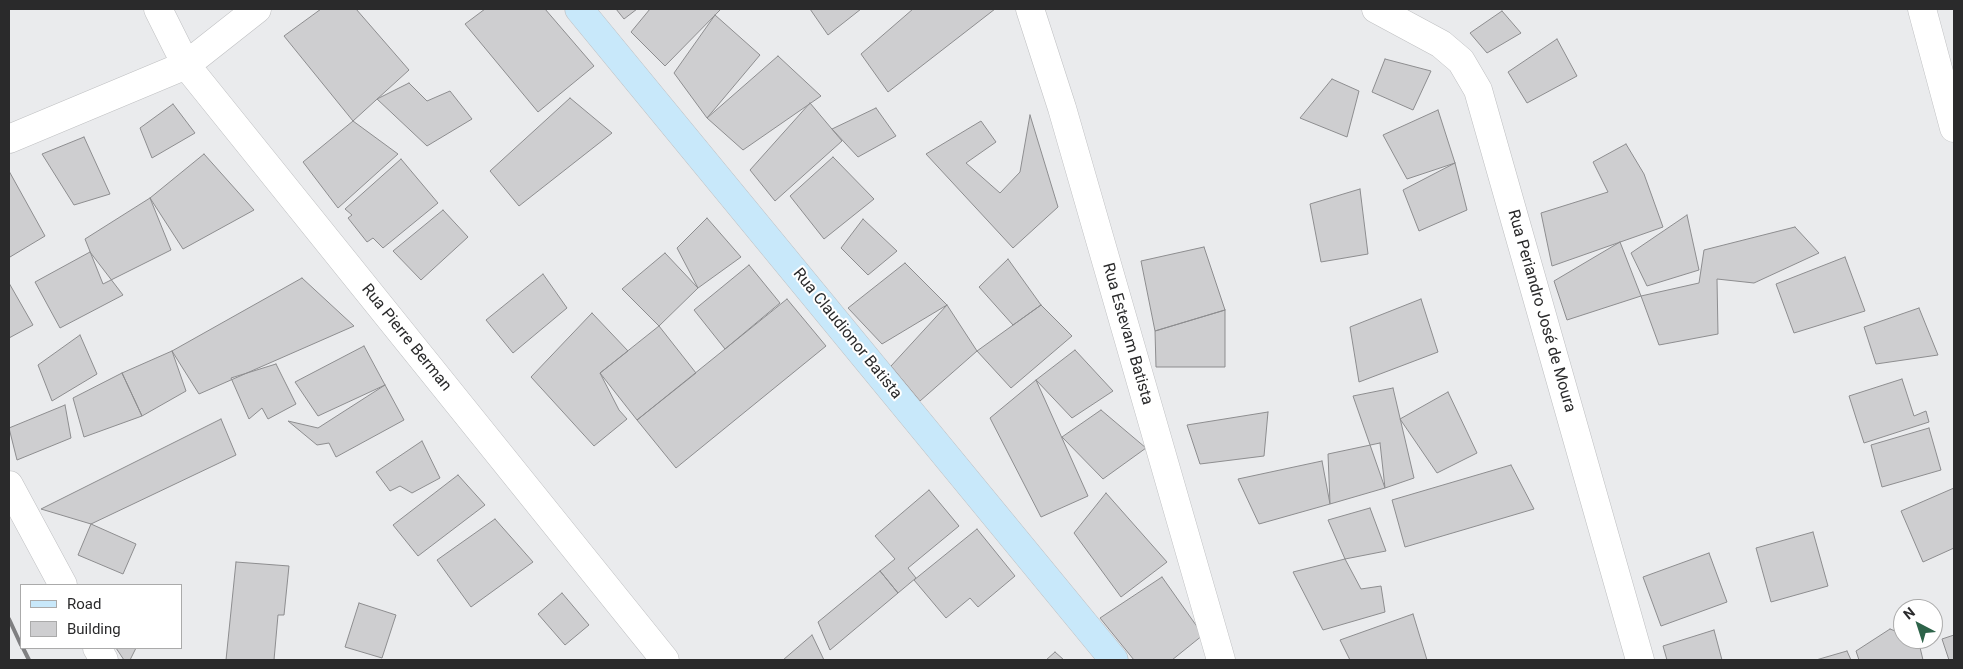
<!DOCTYPE html>
<meta charset="utf-8">
<style>
body{margin:0}
#map{position:relative;width:1963px;height:669px;overflow:hidden;background:#eaebed;font-family:Roboto,sans-serif}
canvas{display:block}
.frame{position:absolute;inset:0;border:10px solid #2a2a2b;pointer-events:none}
.legend{position:absolute;left:20px;top:584px;width:162px;height:65px;box-sizing:border-box;background:#fff;border:1px solid #aaa;margin:0;padding:6px 9px;list-style:none;font-size:15px;color:#2a2a2b}
.legend li{display:flex;align-items:center;gap:10px;height:25px}
.legend b{width:25px;border:1px solid #aaa}
.north{position:absolute;left:1893px;top:599px;width:50px;height:50px;box-sizing:border-box;background:#fff;border:1px solid #aaa;border-radius:50%;rotate:320deg;font-size:14px;font-weight:700;line-height:20px;text-align:center;color:#2a2a2b}
.north::after{content:'';display:block;margin:auto;width:18px;height:22px;background:#2d6349;clip-path:polygon(50% 0,100% 100%,50% 72%,0 100%)}
</style>
<div id="map">
<canvas width="1963" height="669"></canvas>
<div class="frame"></div>
<ul class="legend">
<li><b style="height:6px;background:#c8e8fa"></b>Road</li>
<li><b style="height:14px;background:#ceced0"></b>Building</li>
</ul>
<div class="north">N</div>
</div>
<script>
const c = document.querySelector('canvas').getContext('2d');
c.lineJoin = 'round';
function paint(path, color) {
  c.fillStyle = color;
  c.fill(path, 'evenodd');
}
function toPath(rows) {
  const path = new Path2D();
  for (const r of rows) {
    path.moveTo(r[0], r[1]);
    for (let i = 2; i < r.length; i += 2) path.lineTo(r[i], r[i + 1]);
  }
  return path;
}
function strokePath(path, color, width, dash) {
  c.strokeStyle = color;
  c.lineWidth = width;
  c.lineCap = dash ? 'butt' : 'round';
  c.setLineDash(dash || []);
  c.stroke(path);
}
function write(font, color, halo, rows, align = 'center') {
  c.font = font + ' Roboto,sans-serif';
  c.lineWidth = 4;
  c.setLineDash([]);
  c.textBaseline = 'middle';
  c.strokeStyle = halo;
  c.fillStyle = color;
  for (const [text, x, y, turn = 0] of rows) {
    c.save();
    c.translate(x, y);
    c.rotate((+turn || 0) * Math.PI / 180);
    c.textAlign = isNaN(turn) ? turn : align;
    if (halo) c.strokeText(text, 0, 0);
    c.fillText(text, 0, 0);
    c.restore();
  }
}
const building = toPath([
 [321,9,356,9,409,70,353,121,284,36,321,9],
 [485,9,545,9,594,66,538,112,465,24,485,9],
 [616,9,637,9,624,19,616,9],
 [650,9,721,9,665,66,631,32,650,9],
 [810,9,861,9,828,35,810,9],
 [913,9,995,9,888,92,861,54,913,9],
 [1502,11,1521,33,1487,53,1470,33,1502,11],
 [715,15,760,55,707,118,674,73,715,15],
 [1557,39,1577,76,1527,103,1508,72,1557,39],
 [778,56,821,96,743,150,707,118,778,56],
 [1385,59,1431,71,1413,110,1372,92,1385,59],
 [1332,79,1359,91,1347,137,1300,118,1332,79],
 [409,83,427,101,450,91,472,119,427,146,377,99,409,83],
 [570,98,612,133,519,206,490,171,570,98],
 [810,103,842,141,775,201,750,170,810,103],
 [173,104,195,133,152,158,140,128,173,104],
 [876,108,896,136,858,157,832,129,876,108],
 [1438,110,1455,163,1407,179,1383,135,1438,110],
 [1030,115,1058,207,1013,248,926,154,981,121,996,142,966,163,1000,193,1020,172,1030,115],
 [353,121,398,154,338,208,303,162,353,121],
 [84,137,110,194,74,205,42,154,84,137],
 [1626,144,1644,174,1663,227,1552,266,1541,213,1608,192,1593,162,1626,144],
 [204,154,254,210,183,249,150,198,204,154],
 [833,157,874,199,824,239,790,196,833,157],
 [401,159,438,203,383,248,373,238,367,242,348,218,352,215,345,209,401,159],
 [1455,163,1467,210,1419,231,1403,190,1455,163],
 [9,171,45,236,10,257,9,255,9,171],
 [1360,189,1368,254,1321,262,1310,204,1360,189],
 [150,198,171,250,103,284,85,239,150,198],
 [443,210,468,237,421,280,393,251,443,210],
 [1687,215,1699,270,1647,286,1631,253,1687,215],
 [707,218,741,257,698,288,677,248,707,218],
 [863,219,897,251,868,275,841,248,863,219],
 [1795,227,1819,253,1754,283,1717,279,1718,334,1659,345,1641,296,1699,283,1704,250,1795,227],
 [1620,242,1641,296,1567,320,1554,281,1620,242],
 [1204,247,1225,310,1155,331,1141,261,1204,247],
 [90,252,123,295,60,328,35,282,90,252],
 [665,253,698,288,659,326,622,289,665,253],
 [1845,257,1865,311,1794,333,1776,284,1845,257],
 [1008,259,1041,305,1013,325,979,287,1008,259],
 [905,263,947,305,882,344,848,308,905,263],
 [749,265,780,303,725,349,694,310,749,265],
 [543,274,567,308,513,353,486,320,543,274],
 [302,278,354,326,199,394,172,351,302,278],
 [9,283,33,325,9,338,9,283],
 [787,299,826,346,676,468,637,420,787,299],
 [1421,299,1438,352,1359,382,1350,327,1421,299],
 [947,305,977,351,920,401,891,366,947,305],
 [1041,305,1072,336,1011,388,977,351,1041,305],
 [1919,308,1938,355,1876,364,1864,327,1919,308],
 [1225,310,1225,367,1156,367,1155,331,1225,310],
 [592,313,628,351,600,373,619,410,627,419,594,446,531,377,592,313],
 [659,326,696,373,637,420,600,373,659,326],
 [80,335,97,374,52,401,38,365,80,335],
 [364,346,385,385,318,416,295,382,364,346],
 [1075,350,1113,391,1072,418,1036,380,1075,350],
 [172,351,186,391,142,416,122,373,172,351],
 [276,364,296,404,268,419,262,408,249,419,231,378,276,364],
 [122,373,142,416,84,437,73,398,122,373],
 [1902,379,1914,416,1926,411,1929,422,1864,443,1849,396,1902,379],
 [1036,380,1088,496,1041,517,990,418,1036,380],
 [385,385,404,420,336,457,329,443,317,445,288,421,318,428,385,385],
 [1393,388,1414,478,1385,488,1353,396,1393,388],
 [1448,392,1477,453,1437,473,1400,419,1448,392],
 [65,405,71,438,17,460,9,428,65,405],
 [1101,410,1146,448,1103,479,1062,437,1101,410],
 [1268,412,1264,456,1200,464,1187,425,1268,412],
 [221,419,236,455,91,524,41,509,221,419],
 [1929,428,1941,470,1882,487,1871,445,1929,428],
 [422,441,440,478,412,493,400,486,390,491,376,472,422,441],
 [1380,443,1385,488,1330,504,1328,454,1380,443],
 [1322,461,1330,504,1259,524,1238,479,1322,461],
 [1511,465,1534,509,1405,547,1392,500,1511,465],
 [458,475,485,505,418,556,393,525,458,475],
 [1954,488,1954,548,1923,562,1901,511,1954,488],
 [929,490,959,526,908,568,916,578,898,593,880,571,895,559,875,536,929,490],
 [1106,493,1167,562,1121,597,1074,533,1106,493],
 [1370,508,1386,551,1345,559,1328,520,1370,508],
 [495,519,533,562,471,607,437,560,495,519],
 [91,524,136,544,123,574,78,555,91,524],
 [977,529,1015,576,978,607,970,598,946,618,914,580,977,529],
 [1813,532,1828,586,1771,602,1756,548,1813,532],
 [1709,553,1727,602,1661,626,1643,577,1709,553],
 [1345,559,1361,589,1381,586,1385,612,1323,630,1293,572,1345,559],
 [236,562,289,566,284,615,278,615,274,660,226,660,236,562],
 [880,571,898,593,830,650,818,622,880,571],
 [1162,577,1203,635,1172,660,1134,660,1100,618,1162,577],
 [562,593,589,625,565,645,538,614,562,593],
 [359,603,396,615,382,658,345,647,359,603],
 [1413,614,1427,660,1350,660,1340,640,1413,614],
 [1890,629,1903,634,1903,639,1918,639,1923,660,1859,660,1856,651,1890,629],
 [1714,630,1722,660,1667,660,1663,646,1714,630],
 [812,635,824,660,783,660,812,635],
 [1954,635,1954,660,1949,660,1942,639,1954,635],
 [116,648,136,648,130,660,124,660,116,648],
 [1847,651,1851,660,1816,660,1847,651],
 [1055,652,1064,660,1046,660,1055,652]
]);
const street = toPath([
 [158,9,186,65,665,660],
 [1030,9,1062,108,1221,660],
 [1376,9,1441,44,1461,61,1478,90,1640,660],
 [1922,9,1954,128],
 [9,139,186,65,257,9],
 [9,485,63,585],
 [97,648,104,660]
]);
const secondary = toPath([
 [579,9,1114,660]
]);
const rail = toPath([
 [9,619,21,645],
 [23,648,29,660]
]);
const streetNames = [
 ["Rua Periandro José de Moura",1541,311,74],
 ["Rua Claudionor Batista",847,334,51],
 ["Rua Estevam Batista",1127,334,74],
 ["Rua Pierre Berman",406,338,51]
];
paint(building, '#ceced0');
strokePath(building, '#8d8d8f', 1);
strokePath(street, '#bebfc1', 29);
strokePath(secondary, '#bebfc1', 29);
strokePath(street, '#fff', 28);
strokePath(secondary, '#c8e8fa', 28);
strokePath(rail, '#7f7f81', 4);
write('16px', '#2a2a2b', '#fff', streetNames);
</script>
